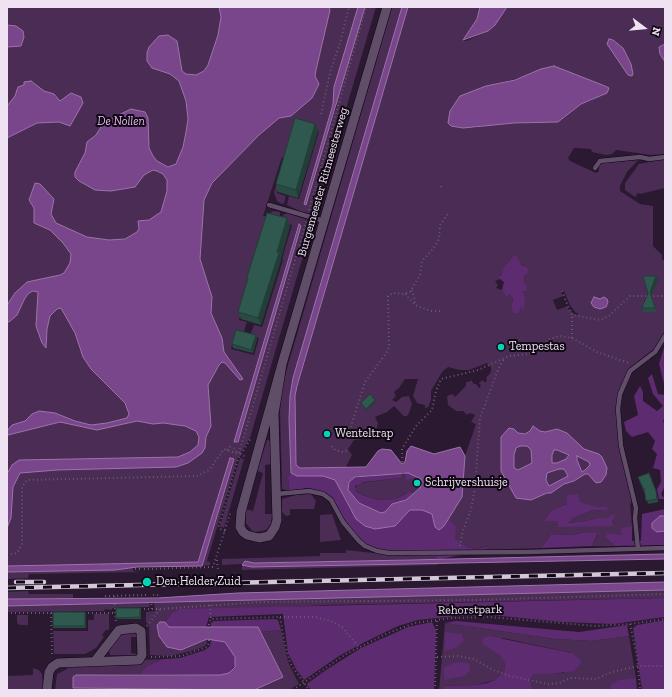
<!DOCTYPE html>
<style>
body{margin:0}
#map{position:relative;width:672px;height:697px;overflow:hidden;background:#2a1931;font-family:"Zilla Slab",serif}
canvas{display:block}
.frame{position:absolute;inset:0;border:8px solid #efe3f3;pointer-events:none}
.north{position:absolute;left:624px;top:8px;width:40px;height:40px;-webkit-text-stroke:3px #0f0812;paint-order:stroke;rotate:106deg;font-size:11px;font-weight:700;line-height:16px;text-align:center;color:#efe3f3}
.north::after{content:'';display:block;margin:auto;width:14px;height:18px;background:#efe3f3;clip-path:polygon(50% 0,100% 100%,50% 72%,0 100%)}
</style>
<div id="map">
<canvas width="672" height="697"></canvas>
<div class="frame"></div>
<div class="north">N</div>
</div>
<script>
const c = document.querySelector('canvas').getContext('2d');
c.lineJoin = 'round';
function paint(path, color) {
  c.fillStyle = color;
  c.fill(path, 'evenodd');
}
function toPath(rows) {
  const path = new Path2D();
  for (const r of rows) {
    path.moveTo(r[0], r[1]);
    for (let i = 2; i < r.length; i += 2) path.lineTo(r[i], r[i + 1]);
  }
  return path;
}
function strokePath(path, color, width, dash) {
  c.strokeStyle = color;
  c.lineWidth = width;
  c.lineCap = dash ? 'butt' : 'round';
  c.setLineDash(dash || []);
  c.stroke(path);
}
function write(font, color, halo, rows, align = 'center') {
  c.font = font + ' "Zilla Slab",serif';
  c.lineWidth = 4;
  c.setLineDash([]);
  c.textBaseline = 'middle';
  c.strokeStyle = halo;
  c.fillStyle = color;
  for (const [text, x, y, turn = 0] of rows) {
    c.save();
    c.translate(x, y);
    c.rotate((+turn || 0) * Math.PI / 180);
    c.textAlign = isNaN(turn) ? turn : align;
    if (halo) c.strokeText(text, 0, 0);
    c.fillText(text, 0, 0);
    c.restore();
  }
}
const green = toPath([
 [7,7,376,7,315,214,302,212,287,205,289,196,299,199,319,131,297,124,277,193,286,196,284,203,282,204,277,201,274,193,284,158,282,157,266,207,263,216,266,216,273,211,280,212,280,215,249,287,239,320,247,322,243,334,236,332,231,349,254,355,259,338,250,336,254,325,262,327,283,260,282,259,292,225,281,222,283,215,287,213,313,222,250,438,238,457,207,561,210,562,210,565,202,566,234,459,231,458,198,562,7,566],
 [332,105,337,105,304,204],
 [298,225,301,226,238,443,235,442],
 [392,7,402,7,291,388,289,419,291,473,288,477,289,491,282,489,282,484,280,410,282,386],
 [408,7,480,7,477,19,463,40,466,41,488,31,507,7,665,7,665,44,659,47,660,54,665,62,665,154,651,155,616,150,612,154,606,155,592,152,591,149,574,148,568,158,570,161,596,173,599,171,599,165,603,163,638,160,627,172,620,186,620,191,640,204,653,206,653,246,662,255,662,260,665,259,665,332,654,349,635,364,627,373,621,385,617,401,618,441,632,500,630,505,632,526,626,528,622,535,606,538,615,546,592,546,598,534,585,532,571,535,551,534,541,548,484,550,489,546,476,549,467,547,439,530,462,497,465,456,476,424,471,422,475,415,470,413,467,415,463,411,456,411,448,405,447,396,452,394,455,397,466,386,466,382,469,382,471,380,474,384,476,384,479,388,481,386,479,383,483,380,485,383,487,380,486,378,491,372,491,367,487,363,469,370,460,370,448,367,442,372,431,391,431,400,428,407,425,408,425,405,417,403,413,396,418,379,405,379,399,388,394,392,396,396,392,400,396,402,402,397,409,396,412,404,409,413,407,416,404,416,394,406,387,412,375,417,378,423,377,428,361,435,362,439,354,440,348,449,352,455,346,467,300,468,296,465,295,396,297,386],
 [613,40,620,45,631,64,633,74,632,76,628,75,610,45],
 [565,71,605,86,592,100,581,104,558,122,493,124,473,128,486,86,527,76],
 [515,257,521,265,525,266,524,282,526,292,522,291,523,309,521,307,511,307,513,298,510,295,506,297,502,290,496,288,498,285,495,281,500,279,498,277,503,272,505,265],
 [564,291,570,305,576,313,579,313,576,315,568,309,568,306,557,310,553,300,563,296,561,292],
 [578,495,579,502,606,511,593,510,573,518,567,523,585,521,598,518,608,518,612,520,614,525,558,526,558,521,545,520,552,510,567,504],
 [665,159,665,188,640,194,638,193,635,197,625,190,625,183,639,164],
 [267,440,269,440,271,442,271,464,265,465,265,514,272,514,271,524,266,530,256,532,252,531,246,523,246,509,253,511,263,473,257,471],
 [240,458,244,459,224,528,220,526],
 [401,473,404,473,404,476,421,479,422,485,418,491,415,493,406,493,395,499,378,500,362,495,354,489,359,483,400,478],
 [311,494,316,501,314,509,290,509,290,515,286,516,282,512,282,499,296,495],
 [332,514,341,540,320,542,320,515],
 [346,550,400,556,437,556,437,559,254,563,245,561,242,564,222,565,222,559,320,556,320,553,346,553],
 [438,563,438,565,242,570,242,565],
 [133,568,133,571,141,572,29,574,28,578,7,579,7,572],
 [665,590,665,598,326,605,172,613,165,622,162,622,181,650,207,639,207,643,205,646,195,650,171,656,150,655,149,626,146,622,146,612,155,611,154,603,169,601],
 [28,591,29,594,73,594,73,598,7,599,7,592],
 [149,602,150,607,112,608,112,610,105,609,104,611,7,612,7,606],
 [94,614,109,614,109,630,106,630,102,635,104,637,96,648,85,654,54,654,53,631,88,631,88,620,94,620],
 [17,615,28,615,28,625,20,625,17,623],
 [445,623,555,639,591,641,629,636,636,678,611,684,609,690,533,690,530,680,534,674,564,673,572,653,503,638,493,650,499,653,505,663,504,672,499,677,495,680,476,685,444,686,441,690,439,690],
 [281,630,288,662,299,684,289,690,254,690,283,677,260,632],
 [122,633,135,633,137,634,138,637,131,637,131,653,137,654,135,656,110,655,109,650],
 [163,659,151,664,139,674,76,675,73,677,73,688,146,690,55,690,57,674,67,669,67,666,136,665,142,663,145,660],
 [33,668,39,670,42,674,43,690,7,690,7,676,33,675]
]);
const forest = toPath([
 [516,255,521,265,527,267,529,272,524,276,524,282,527,286,526,292,522,291,525,298,524,310,521,307,519,313,514,313,511,307,513,298,510,295,506,297,502,290,504,282,497,277,501,275,505,265,510,261,512,257],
 [665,344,665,388,659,364],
 [652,374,658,394,665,395,665,419,663,420,665,427,665,486,661,494,665,499,659,499,657,489,661,482,660,470,653,468,657,454,652,449,655,441,648,432,632,437,626,431,624,422,638,415,634,396,640,386,643,392,643,401,657,411,663,406,653,394,648,378],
 [291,473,297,476,323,476,335,480,351,511,403,518,410,510,422,510,432,514,435,527,439,530,444,527,449,520,456,526,455,539,467,547,476,549,490,546,479,555,466,554,441,559,437,559,436,556,392,556,373,550,355,534,323,492,308,488,289,491,288,477],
 [401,473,401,478,364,482,355,486,356,491,362,495,378,500,395,499,409,492,415,493,406,500,392,504,385,512,381,513,359,503,348,490,349,483,353,478],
 [404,473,412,474,419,477,406,480],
 [578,494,580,502,598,507,608,507,607,511,593,510,573,518,568,523,585,521,598,518,608,518,613,514,615,516,612,520,614,526,558,527,558,521,544,521,552,510,567,504,567,495],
 [665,509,665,516,660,516,652,523,652,528,657,532,665,531,665,545,615,546,606,538,607,533,622,535,621,528,632,526,632,541,641,541,642,514],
 [585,532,598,533,592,546,541,548,551,534,571,535],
 [665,598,665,617,613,624,562,622,491,615,457,616,418,620,398,626,363,643,339,656,304,680,296,669,288,653,283,614,209,617,206,627,169,627,165,622,172,613,181,609],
 [275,619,278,620,281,630,260,632,258,627,211,627,211,623,214,621],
 [665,620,665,690,642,690,633,628,637,625],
 [456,621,579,632,627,625,629,636,591,641,555,639,445,623],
 [432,622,436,630,434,690,311,690,307,685,308,683,326,670,361,648,408,627],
 [445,632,462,634,464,641,456,648,445,651],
 [489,636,572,653,580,660,581,663,574,671,551,674,534,674,530,680,533,690,441,690,444,686,476,685,487,683,495,680,504,672,505,663,499,654,482,644,483,638],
 [211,639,225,642,234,653,236,664,229,673,220,675,139,674,149,665,163,659,180,658,205,650,210,646],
 [457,662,468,663,470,665,470,670,465,676,444,680,444,667],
 [636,678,637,690,609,690,611,684,619,680]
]);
const water = toPath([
 [219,7,329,7,330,10,316,70,315,76,319,84,312,98,291,116,279,118,259,135,212,183,204,200,200,259,212,297,211,313,222,338,224,352,243,379,240,380,225,363,222,362,219,365,208,385,211,426,206,437,205,448,202,453,188,463,176,467,57,470,20,473,13,487,11,518,7,528,7,474,12,465,19,460,178,457,190,452,198,445,199,437,196,431,185,426,163,423,153,424,137,421,97,430,60,422,8,435,7,431,12,425,25,421,32,414,39,411,55,413,75,421,91,425,107,423,127,418,129,414,125,403,91,369,83,357,75,333,61,308,57,309,50,316,47,329,46,348,42,343,36,326,38,292,33,291,29,293,25,298,17,315,9,322,7,322,7,305,15,293,27,282,60,275,64,273,70,263,71,254,63,243,50,230,34,223,34,208,29,200,35,183,40,184,54,199,51,214,56,223,87,237,109,240,125,239,137,232,139,229,138,221,149,220,161,212,167,191,167,180,163,174,157,171,153,170,144,175,135,187,111,191,95,190,79,181,75,177,75,172,85,153,87,142,96,135,104,122,131,109,145,112,148,118,149,148,153,156,157,161,168,167,176,164,183,147,186,132,188,119,186,101,179,81,170,74,152,68,147,61,147,53,149,47,159,36,168,35,177,41,182,71,186,74,196,75,204,71,208,65,218,35,221,17,219,7],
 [358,7,365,7,306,205,304,204,333,104,334,87,358,7],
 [402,7,408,7,297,386,295,396,296,465,300,468,366,467,378,451,382,449,391,450,402,464,405,462,407,451,411,446,434,454,460,447,465,456,462,497,444,526,439,530,435,527,432,514,422,510,410,510,395,526,375,529,365,526,356,519,335,480,323,476,297,476,291,473,289,419,290,396,293,378,402,7],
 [408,473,421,479,420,488,406,500,392,504,385,512,381,513,359,503,348,490,349,482,355,477,408,473],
 [480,7,507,7,495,25,488,31,463,40,477,19,480,7],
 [7,25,16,26,23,31,24,37,21,46,7,47,7,25],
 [609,39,613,40,623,48,631,64,633,74,632,76,628,75,607,44,609,39],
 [665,44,665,62,660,54,659,47,665,44],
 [554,66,605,86,609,88,607,93,581,104,558,122,514,123,463,128,451,126,448,123,450,111,460,96,486,86,515,80,541,69,554,66],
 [31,81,44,91,54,94,60,101,71,93,81,97,83,103,70,126,59,122,37,123,7,138,7,106,15,96,18,87,24,85,24,82,31,81],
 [299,224,301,226,238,442,234,442,299,224],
 [594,297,600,299,604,297,607,299,608,302,606,307,600,309,594,307,591,303,594,297],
 [533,426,540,431,545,432,557,429,567,433,584,449,599,454,602,457,607,468,606,475,601,482,596,483,588,474,585,474,574,481,564,484,551,493,547,493,531,500,516,498,501,471,501,437,509,428,514,429,518,433,525,434,530,431,533,426],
 [520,446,527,446,531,450,532,463,518,470,514,468,514,455,516,448,520,446],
 [554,450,557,450,569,455,566,459,557,463,552,463,552,455,554,450],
 [577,456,589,462,590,465,585,470,582,472,577,460,577,456],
 [559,469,564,469,568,476,549,486,546,480,547,473,559,469],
 [230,458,234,459,202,566,137,567,115,570,7,572,7,566,198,562,230,458],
 [660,516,665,516,665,531,657,532,652,528,652,523,660,516],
 [665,554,665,559,252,567,242,565,245,561,254,563,410,560,665,554],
 [665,582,665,590,7,606,7,599,158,598,238,593,665,582],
 [160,622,165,622,169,627,258,627,283,677,254,690,73,688,73,677,76,675,220,675,229,673,235,667,235,657,225,642,207,639,181,650,167,647,159,636,157,625,160,622]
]);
const path = toPath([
 [321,114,331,69,340,43,349,7],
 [441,186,442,190],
 [309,210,366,7],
 [412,290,415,301,415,305],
 [562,291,565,298],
 [405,294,415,305,431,311,442,311],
 [565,299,572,315,601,320,609,316,630,296,665,296],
 [572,338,572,315],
 [340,430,350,429,365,382,387,352,389,346,388,296,393,293,404,294,410,292,420,275,422,261,433,249,439,239,440,225,448,214],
 [332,446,335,450,343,452,347,450],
 [227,450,230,447,235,449,236,452],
 [239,453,306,222],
 [403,474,402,449,416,426,432,410,436,391,441,379,478,370,509,356,529,354,540,348,550,339,560,336,572,338,597,352,629,363],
 [225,531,220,529,219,526,238,459,251,438],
 [460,546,463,530,471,510,475,487,480,418,497,372,504,358],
 [7,555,17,553,22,544,22,487,27,480,198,476,209,470,224,449,247,457],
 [217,560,218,570],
 [140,569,135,569,135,566,175,564,175,568],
 [144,569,213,567,231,511],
 [105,596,148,595],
 [114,596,116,622],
 [210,605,211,619],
 [140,609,160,609,260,602,473,600,665,594],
 [152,609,151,599,160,599,159,595,152,595],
 [7,613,54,613],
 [51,613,52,656],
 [84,613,115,613],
 [280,617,315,617,331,621,342,627,359,647],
 [630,624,637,657,640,690],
 [147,626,160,609],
 [151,657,181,656,207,647,209,643,209,624,211,619,280,617,284,640,290,663,309,690],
 [437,657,458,656,474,659,493,670,510,676,548,684,559,683,570,678,596,679,612,672,638,666,665,666],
 [293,690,346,654,388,633,415,623,450,618,490,617,595,626,630,624,665,619],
 [435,690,437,619]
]);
const lane = toPath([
 [595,168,600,161,640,157,649,159,665,157],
 [269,205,324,221],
 [277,494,309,491,323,494,331,500,343,522,359,541,365,546,377,551,389,553,527,552,665,548],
 [638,549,635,518,636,508,621,446,618,409,620,394,630,371,655,352,665,336]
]);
const street = toPath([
 [282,364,274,414,277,520,275,527,269,536,259,538,247,535,243,532,240,527,241,512,282,364,387,7],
 [47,690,49,672,52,667,58,663,139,660,142,655,141,631,136,628,119,630,95,661]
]);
const rail = toPath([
 [16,582,44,582],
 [7,588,665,573]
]);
const wall = toPath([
 [315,124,318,131,298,198,278,192,276,184],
 [287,218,290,226,281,258,281,260,261,325,241,319,238,312,248,280,247,277],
 [656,276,658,280,651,296,657,312,643,312,642,308],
 [257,339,253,353,233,348,232,344],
 [638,477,657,494,658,502,648,504,645,491,644,492],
 [141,609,141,619,117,619,116,618],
 [85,612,86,614,86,628,53,628,53,626]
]);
const shadedWall = toPath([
 [315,124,318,131,298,198,296,190],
 [287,218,290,226,281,258,281,260,261,325,258,318],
 [656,276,658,280,651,296,657,312,650,292],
 [256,335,257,339,253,353,251,350],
 [375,400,376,402,367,410,366,409],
 [85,612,86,614,86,628,85,626]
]);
const building = toPath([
 [295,118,315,124,296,190,276,184,295,118],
 [267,213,287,218,277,252,279,253,258,318,238,312,248,278,247,277,267,213],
 [643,276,656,276,650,292,655,308,642,308,648,293,643,276],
 [236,330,256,335,251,350,232,344,236,330],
 [370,394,375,400,366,409,361,403,370,394],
 [649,473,656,491,657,499,646,501,644,488,643,488,638,477,649,473],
 [116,608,140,608,140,617,116,618,116,608],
 [53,612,85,612,85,626,53,626,53,612]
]);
const markers = [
 [501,347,4,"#04d5b6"],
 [327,434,4,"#04d5b6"],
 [417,483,4,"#04d5b6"],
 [147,582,5,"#04d5b6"]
];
const parkNames = [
 ["De Nollen",121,122]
];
const streetNames = [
 ["Burgemeester Ritmeesterweg",323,182,-74],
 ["Rehorstpark",470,610,-1]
];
const poiNames = [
 ["Tempestas",509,347],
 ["Wenteltrap",335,434],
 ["Schrijvershuisje",425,483],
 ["Den Helder Zuid",156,582]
];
paint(green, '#4a2c54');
paint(forest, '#5d2b6f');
paint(water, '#79458b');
strokePath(water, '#9c74aa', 1);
strokePath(lane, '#120418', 5.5);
strokePath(street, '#120418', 10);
strokePath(path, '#695a6f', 2, [1, 3]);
strokePath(lane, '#604d68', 4.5);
strokePath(street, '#604d68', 9);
strokePath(rail, '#d3c7d8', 4.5);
strokePath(rail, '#0f0812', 3, [9]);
paint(wall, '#284c43');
paint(shadedWall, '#213e37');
paint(building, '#2f584e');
strokePath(building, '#213e37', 1);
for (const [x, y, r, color] of markers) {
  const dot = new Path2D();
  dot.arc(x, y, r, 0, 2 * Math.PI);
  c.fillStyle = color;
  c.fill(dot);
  strokePath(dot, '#0f0812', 1.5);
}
write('italic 12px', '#e5bbf5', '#0f0812', parkNames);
write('12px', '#efe3f3', '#0f0812', streetNames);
write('12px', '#efe3f3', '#0f0812', poiNames, 'left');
</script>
